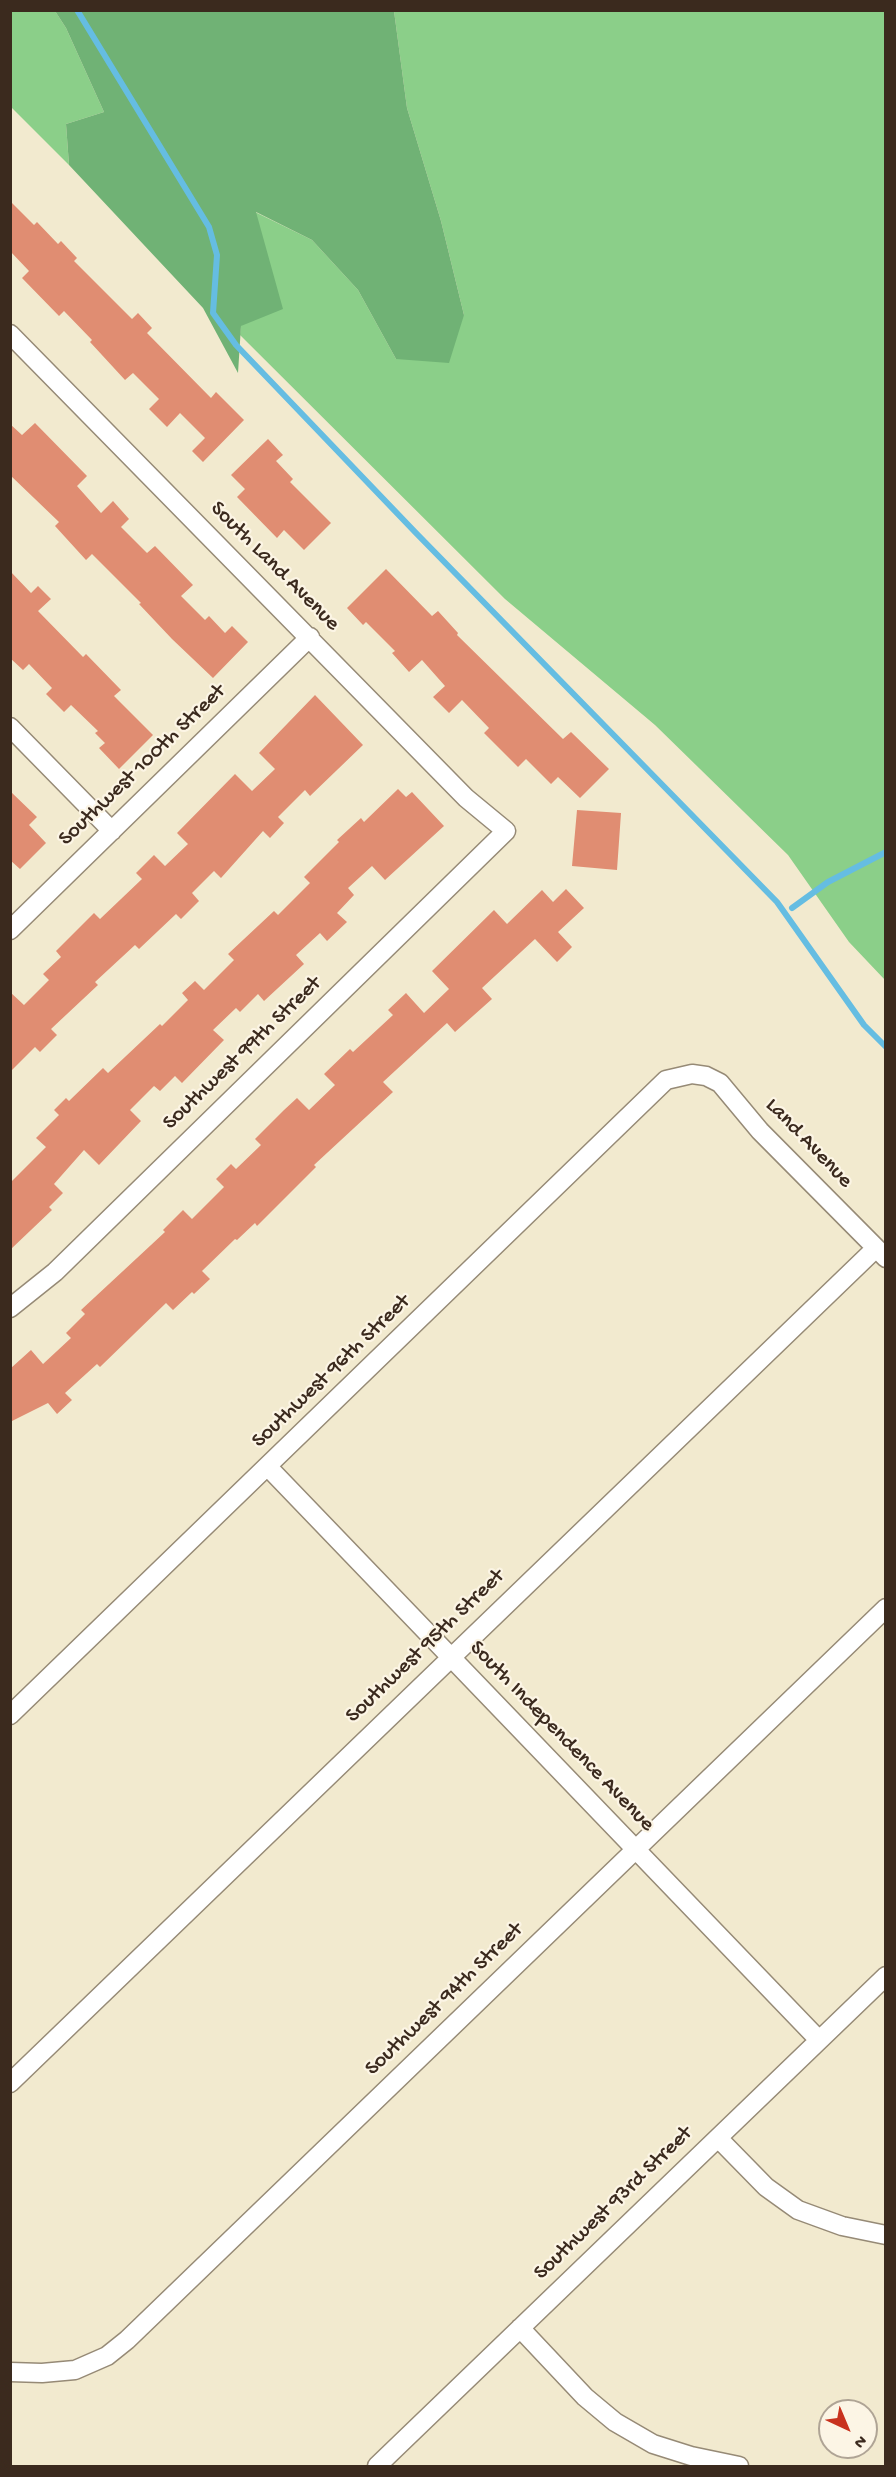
<!DOCTYPE html>
<style>
body{margin:0}
#map{position:relative;width:896px;height:2477px;overflow:hidden;background:#f2eacf;font-family:"Gochi Hand",sans-serif}
canvas{display:block}
.frame{position:absolute;inset:0;border:12px solid #3b2a1e;pointer-events:none}
.north{position:absolute;left:818px;top:2399px;width:60px;height:60px;box-sizing:border-box;background:#fcf5e5;border:2px solid #afa495;border-radius:50%;rotate:136deg;font-size:16px;font-weight:700;line-height:24px;text-align:center;color:#3b2a1e}
.north::after{content:'';display:block;margin:auto;width:21px;height:27px;background:#c8321e;clip-path:polygon(50% 0,100% 100%,50% 72%,0 100%)}
</style>
<div id="map">
<canvas width="896" height="2477"></canvas>
<div class="frame"></div>
<div class="north">N</div>
</div>
<script>
const c = document.querySelector('canvas').getContext('2d');
c.lineJoin = 'round';
function paint(path, color) {
  c.fillStyle = color;
  c.fill(path, 'evenodd');
}
function toPath(rows) {
  const path = new Path2D();
  for (const r of rows) {
    path.moveTo(r[0], r[1]);
    for (let i = 2; i < r.length; i += 2) path.lineTo(r[i], r[i + 1]);
  }
  return path;
}
function strokePath(path, color, width, dash) {
  c.strokeStyle = color;
  c.lineWidth = width;
  c.lineCap = dash ? 'butt' : 'round';
  c.setLineDash(dash || []);
  c.stroke(path);
}
function write(font, color, halo, rows, align = 'center') {
  c.font = font + ' "Gochi Hand",sans-serif';
  c.lineWidth = 4.5;
  c.setLineDash([]);
  c.textBaseline = 'middle';
  c.strokeStyle = halo;
  c.fillStyle = color;
  for (const [text, x, y, turn = 0] of rows) {
    c.save();
    c.translate(x, y);
    c.rotate((+turn || 0) * Math.PI / 180);
    c.textAlign = isNaN(turn) ? turn : align;
    if (halo) c.strokeText(text, 0, 0);
    c.fillText(text, 0, 0);
    c.restore();
  }
}
const green = toPath([
 [10,11,55,11,66,28,104,112,66,124,69,165,11,107],
 [394,11,885,11,885,980,849,942,788,855,655,725,505,599,240,335,241,326,266,251,255,212,312,240,358,290,396,359,464,315,441,221,407,108]
]);
const forest = toPath([
 [55,11,394,11,407,108,441,221,464,315,449,363,396,359,358,290,312,240,256,212,283,309,241,326,238,373,203,308,69,165,66,124,104,112,66,28]
]);
const stream = toPath([
 [77,10,209,227,217,255,213,313,236,345,416,533,777,902,864,1025,886,1047],
 [792,908,828,882,886,852]
]);
const building = toPath([
 [10,201,34,225,37,222,58,244,61,241,77,258,74,261,132,319,138,313,152,328,147,333,211,398,216,392,244,420,203,462,192,451,205,438,180,413,167,427,149,409,159,399,133,373,125,380,90,342,92,340,64,311,59,316,22,278,29,271,10,251],
 [35,423,87,476,77,486,101,513,113,501,129,519,121,527,147,553,155,546,193,585,181,596,205,620,209,616,225,633,232,626,248,642,213,678,172,639,139,604,141,603,92,554,86,560,55,526,59,522,10,475,10,424,22,435],
 [268,439,283,455,276,461,293,479,290,482,331,523,304,550,284,530,277,538,237,497,245,489,231,475],
 [386,569,432,616,438,611,458,633,457,635,563,739,571,732,609,769,580,798,558,777,551,784,526,759,518,767,484,733,489,728,462,700,449,713,433,697,445,686,422,660,409,672,392,653,395,651,366,622,363,625,347,608],
 [10,571,31,593,38,586,51,599,38,611,83,657,86,654,121,690,114,696,153,735,119,769,99,748,105,743,95,733,98,731,71,705,64,712,46,694,52,688,29,664,23,670,10,658],
 [315,695,363,745,310,796,305,790,278,817,284,823,270,838,263,831,221,878,214,871,192,893,199,901,181,919,176,914,139,949,135,945,95,982,98,985,51,1029,57,1035,40,1052,35,1047,10,1072,10,992,24,1005,49,980,43,974,61,957,56,951,94,913,100,919,142,879,136,873,154,855,165,866,188,844,177,833,235,774,252,791,275,769,259,753],
 [398,789,406,797,412,792,444,826,385,880,372,866,348,888,354,895,337,913,347,922,327,941,320,933,296,955,304,964,264,1001,258,994,240,1012,236,1008,213,1030,224,1040,182,1083,175,1076,160,1091,154,1086,130,1110,141,1121,99,1165,84,1150,54,1184,63,1193,49,1207,52,1210,10,1250,10,1183,46,1147,36,1138,59,1115,54,1110,66,1098,69,1101,103,1068,108,1073,160,1024,162,1026,188,1000,182,993,195,981,204,990,234,960,228,954,274,911,278,915,310,883,304,877,339,842,337,840,361,818,364,822],
 [10,791,37,817,29,825,46,843,20,869,10,860],
 [577,810,621,813,617,870,572,866],
 [566,889,584,908,558,932,572,947,557,962,535,939,482,988,492,999,455,1032,447,1023,383,1082,393,1092,314,1165,316,1167,257,1226,255,1223,237,1240,235,1239,202,1271,210,1279,194,1294,192,1292,173,1310,166,1303,100,1367,97,1364,65,1393,72,1400,57,1414,48,1403,10,1422,11,1368,31,1350,43,1364,71,1338,66,1333,85,1314,81,1310,165,1232,163,1230,183,1210,192,1219,224,1187,216,1179,231,1164,236,1169,261,1145,255,1139,284,1110,297,1098,309,1110,335,1085,324,1074,350,1049,353,1052,393,1015,388,1010,406,993,424,1013,449,989,432,971,494,910,507,924,542,890,553,902]
]);
const minor = toPath([
 [10,334,466,798,506,831,55,1272,10,1308],
 [10,727,112,831],
 [10,930,310,637],
 [268,1467,819,2040],
 [10,1715,666,1080,692,1074,706,1076,720,1083,760,1131,886,1258],
 [10,2083,876,1248],
 [718,2138,766,2187,798,2210,842,2226,886,2235],
 [520,2328,585,2397,615,2422,653,2444,691,2456,739,2466],
 [10,2372,42,2373,75,2370,107,2356,127,2340,886,1608],
 [377,2466,886,1976]
]);
const streetNames = [
 ["South Land Avenue",274,567,45],
 ["Southwest 100th Street",143,766,-44],
 ["Southwest 99th Street",243,1054,-44],
 ["Land Avenue",808,1144,46],
 ["Southwest 96th Street",332,1372,-44],
 ["Southwest 95th Street",426,1647,-44],
 ["South Independence Avenue",561,1737,46],
 ["Southwest 94th Street",445,2000,-44],
 ["Southwest 93rd Street",614,2204,-44]
];
paint(green, '#8bcf89');
paint(forest, '#70b275');
strokePath(stream, '#65bde2', 6);
paint(building, '#e08d72');
strokePath(minor, '#968a76', 21);
strokePath(minor, '#fff', 18);
write('22px', '#3b2a1e', '#fcf5e5', streetNames);
</script>
